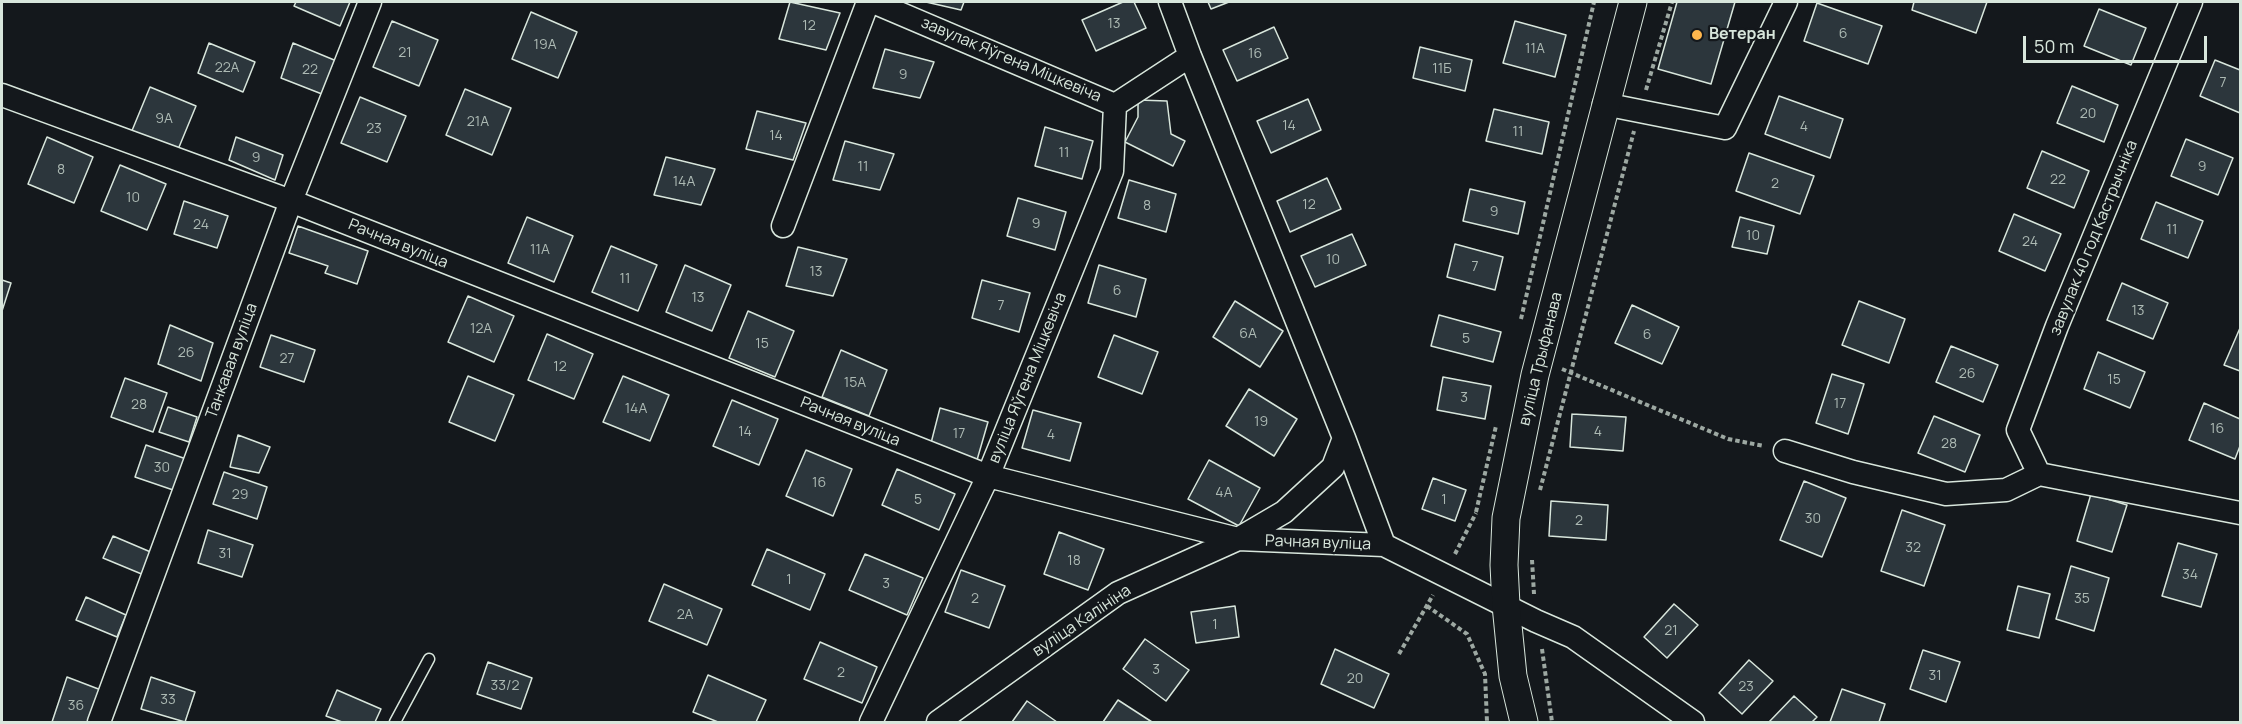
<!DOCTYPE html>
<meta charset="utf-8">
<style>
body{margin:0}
#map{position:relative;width:2242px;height:724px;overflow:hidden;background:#14181c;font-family:Manrope,sans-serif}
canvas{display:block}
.frame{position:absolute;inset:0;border:3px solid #d8e6dc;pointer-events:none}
.scale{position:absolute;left:2023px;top:36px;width:184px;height:27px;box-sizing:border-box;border:3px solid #d8e6dc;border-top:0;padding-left:8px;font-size:18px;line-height:21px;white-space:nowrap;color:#d8e6dc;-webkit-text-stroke:4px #14181c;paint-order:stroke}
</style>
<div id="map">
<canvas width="2242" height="724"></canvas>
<div class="frame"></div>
<div class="scale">50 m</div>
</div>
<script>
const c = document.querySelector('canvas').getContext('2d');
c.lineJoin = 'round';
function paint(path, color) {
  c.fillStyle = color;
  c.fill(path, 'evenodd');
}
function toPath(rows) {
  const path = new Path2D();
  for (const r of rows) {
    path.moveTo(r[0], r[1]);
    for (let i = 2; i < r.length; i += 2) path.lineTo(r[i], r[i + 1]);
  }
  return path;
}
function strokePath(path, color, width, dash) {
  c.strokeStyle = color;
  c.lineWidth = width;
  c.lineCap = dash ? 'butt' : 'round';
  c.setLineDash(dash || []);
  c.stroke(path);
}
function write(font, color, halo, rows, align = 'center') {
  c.font = font + ' Manrope,sans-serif';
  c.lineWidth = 4.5;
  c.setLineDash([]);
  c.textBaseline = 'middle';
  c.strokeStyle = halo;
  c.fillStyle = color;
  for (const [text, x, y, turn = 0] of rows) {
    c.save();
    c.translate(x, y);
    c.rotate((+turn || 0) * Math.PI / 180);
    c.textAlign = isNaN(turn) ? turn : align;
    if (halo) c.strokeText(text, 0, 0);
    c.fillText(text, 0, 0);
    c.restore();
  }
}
const building = toPath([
 [296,2,350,2,340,26,294,6,296,2],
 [790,2,840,13,826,50,779,39,790,2],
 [926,2,964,2,961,10,926,2],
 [1123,2,1134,2,1146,28,1096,51,1082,20,1123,2],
 [1208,2,1229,2,1211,9,1208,2],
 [1677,2,1735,2,1711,84,1658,69,1677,2],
 [1914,2,1987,2,1976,33,1912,10,1914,2],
 [1817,3,1882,26,1868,64,1804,41,1817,3],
 [2099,9,2146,28,2131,65,2084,46,2099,9],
 [531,12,577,32,558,78,512,59,531,12],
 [392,21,438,40,419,86,373,67,392,21],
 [1515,21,1566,35,1555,77,1503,63,1515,21],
 [1274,27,1288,58,1237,81,1223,50,1274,27],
 [209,43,255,62,243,92,198,73,209,43],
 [293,43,339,62,327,96,281,78,293,43],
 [1420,47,1472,60,1465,91,1413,78,1420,47],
 [885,49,934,62,920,98,873,88,885,49],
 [2215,60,2240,70,2240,113,2200,96,2215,60],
 [2072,86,2118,105,2104,142,2057,123,2072,86],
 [150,87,196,106,177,152,131,133,150,87],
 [465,89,511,108,492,155,446,135,465,89],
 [1779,96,1843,119,1830,158,1765,134,1779,96],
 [360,97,406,116,387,162,341,143,360,97],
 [1308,99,1321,130,1271,153,1257,121,1308,99],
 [1138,100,1167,101,1171,134,1185,141,1173,166,1125,142,1138,117,1138,100],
 [1494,109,1549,122,1542,154,1486,141,1494,109],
 [757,111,806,123,793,160,746,149,757,111],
 [1045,127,1093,141,1082,179,1035,166,1045,127],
 [47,137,93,157,74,203,28,184,47,137],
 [236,137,283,155,275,180,229,160,236,137],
 [2186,139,2233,158,2218,195,2171,176,2186,139],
 [845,141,894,154,880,190,833,180,845,141],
 [2042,151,2089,171,2074,208,2027,188,2042,151],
 [1749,153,1814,176,1800,214,1736,191,1749,153],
 [666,157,715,169,701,205,654,195,666,157],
 [120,165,166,184,147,230,101,211,120,165],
 [1327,178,1341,209,1290,232,1277,201,1327,178],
 [1129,180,1176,194,1166,232,1118,218,1129,180],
 [1470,189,1525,202,1518,234,1463,221,1470,189],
 [1018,198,1066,212,1055,250,1007,236,1018,198],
 [184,201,228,216,217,248,174,234,184,201],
 [2156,202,2203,221,2188,258,2141,239,2156,202],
 [2014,214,2061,234,2045,271,1999,251,2014,214],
 [527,217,573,236,554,282,508,263,527,217],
 [1740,217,1774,226,1767,254,1732,247,1740,217],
 [298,226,368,251,357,284,325,273,328,266,289,253,298,226],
 [1352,234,1366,265,1315,287,1301,256,1352,234],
 [1455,244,1503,257,1495,290,1447,277,1455,244],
 [611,246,657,265,638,311,592,292,611,246],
 [798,247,847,259,833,296,786,286,798,247],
 [685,265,731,285,712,331,666,312,685,265],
 [1099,265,1146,279,1136,317,1088,303,1099,265],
 [2,280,11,283,2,311,2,280],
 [982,280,1030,293,1019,332,972,318,982,280],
 [2122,283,2168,303,2153,339,2107,320,2122,283],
 [468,296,514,316,494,362,448,342,468,296],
 [1235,301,1283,331,1260,367,1213,337,1235,301],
 [1859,301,1905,319,1889,363,1842,345,1859,301],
 [1632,305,1679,327,1662,364,1615,343,1632,305],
 [748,311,794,331,775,377,729,358,748,311],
 [1439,315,1501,332,1493,362,1431,346,1439,315],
 [170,325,213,343,201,381,158,364,170,325],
 [2240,328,2240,371,2224,365,2240,328],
 [547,334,593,354,574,399,528,380,547,334],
 [271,335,315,350,304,382,260,367,271,335],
 [1114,335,1158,352,1142,394,1098,377,1114,335],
 [1951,346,1998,365,1983,402,1936,382,1951,346],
 [841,350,887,370,869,416,822,397,841,350],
 [2098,352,2145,372,2130,408,2084,389,2098,352],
 [1832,374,1864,384,1848,434,1816,423,1832,374],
 [468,376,514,395,495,441,449,422,468,376],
 [623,376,669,395,650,441,603,422,623,376],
 [1443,377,1491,386,1485,419,1437,410,1443,377],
 [125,378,167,393,153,432,111,417,125,378],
 [1249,389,1297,419,1274,456,1226,426,1249,389],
 [732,400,778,419,759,465,713,446,732,400],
 [2204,403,2240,419,2240,446,2235,459,2189,440,2204,403],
 [168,407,197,417,189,442,159,432,168,407],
 [940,408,988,422,977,460,930,447,940,408],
 [1033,410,1081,423,1070,461,1022,448,1033,410],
 [1572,414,1626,417,1623,451,1570,447,1572,414],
 [1934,416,1980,435,1965,472,1918,453,1934,416],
 [238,435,270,447,259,473,230,467,238,435],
 [146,445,189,460,179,492,135,477,146,445],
 [806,450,852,469,833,516,786,496,806,450],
 [1209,460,1260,488,1239,526,1188,499,1209,460],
 [897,469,955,494,939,530,882,505,897,469],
 [224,472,267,487,257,519,213,504,224,472],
 [1433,478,1466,490,1455,521,1422,509,1433,478],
 [1804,481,1846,498,1822,557,1780,540,1804,481],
 [2091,494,2127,505,2112,552,2077,541,2091,494],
 [1551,501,1608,505,1606,540,1549,536,1551,501],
 [1902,510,1945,525,1924,586,1881,571,1902,510],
 [208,530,253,545,242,577,198,563,208,530],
 [1059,532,1104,549,1088,590,1044,574,1059,532],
 [113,536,153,553,144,575,103,558,113,536],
 [2178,543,2217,554,2201,607,2162,596,2178,543],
 [767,549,825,574,810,610,752,585,767,549],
 [865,554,923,578,907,615,849,590,865,554],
 [2071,566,2109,578,2094,631,2056,619,2071,566],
 [961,570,1005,586,989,628,945,612,961,570],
 [664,584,722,609,707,645,649,621,664,584],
 [2018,586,2050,594,2039,638,2007,630,2018,586],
 [86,597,126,615,117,637,76,620,86,597],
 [1674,604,1698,625,1667,658,1644,637,1674,604],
 [1235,606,1239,637,1196,643,1191,612,1235,606],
 [1145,639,1189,670,1166,701,1123,669,1145,639],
 [820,642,877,667,862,703,804,679,820,642],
 [1335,649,1389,674,1374,708,1321,684,1335,649],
 [1923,650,1960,662,1946,702,1910,689,1923,650],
 [1749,660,1773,681,1742,714,1719,693,1749,660],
 [488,662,532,678,521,709,477,694,488,662],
 [708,675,766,700,756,722,718,722,693,712,708,675],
 [67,677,101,690,90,722,52,722,67,677],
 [151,677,195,692,185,722,141,709,151,677],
 [1842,689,1885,704,1879,722,1830,722,1842,689],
 [337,690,381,709,375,722,342,722,326,716,337,690],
 [1794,696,1817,717,1812,722,1769,722,1794,696],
 [1118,700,1152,722,1103,722,1118,700],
 [1027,701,1057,722,1012,722,1027,701]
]);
const path = toPath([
 [1646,90,1672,2],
 [1521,319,1594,2],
 [1562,369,1728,439,1764,446],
 [1540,490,1634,131],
 [1476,512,1496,426],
 [1455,554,1476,513],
 [1532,560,1534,594],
 [1427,606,1467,634,1485,674,1487,722],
 [1542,649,1552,722],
 [1399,654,1433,595]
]);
const service = toPath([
 [395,722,429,659]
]);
const minor = toPath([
 [873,2,1115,105],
 [1170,2,1190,56,1344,438,1384,545],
 [2191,2,2057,326,2018,430,2039,474,2240,513],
 [2,95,291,201,988,476,1238,539,1384,545,1536,621,1573,637,1693,722],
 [1604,104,1725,128,1786,2],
 [783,226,868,2],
 [1785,451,1853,472,1946,494,2006,490,2039,474],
 [99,722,291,201,370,2],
 [871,722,988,476,1112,171,1115,105,1190,56],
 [938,722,1118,593,1238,539,1284,512,1333,467,1344,438]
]);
const tertiary = toPath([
 [1524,722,1513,676,1506,605,1504,565,1506,518,1535,375,1633,2]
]);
const markers = [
 [1697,35,6,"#ffb74d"]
];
const numberNames = [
 ["13",1114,24],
 ["12",809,26],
 ["6",1843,34],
 ["19А",545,45],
 ["11А",1535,49],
 ["21",405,53],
 ["16",1255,54],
 ["22А",227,68],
 ["11Б",1442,69],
 ["22",310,70],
 ["9",903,75],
 ["7",2223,83],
 ["20",2088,114],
 ["9А",164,119],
 ["21А",478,122],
 ["14",1289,126],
 ["4",1804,127],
 ["23",374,129],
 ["11",1518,132],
 ["14",776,136],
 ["11",1064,153],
 ["9",256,158],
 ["11",863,167],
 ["9",2202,167],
 ["8",61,170],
 ["22",2058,180],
 ["14А",684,182],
 ["2",1775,184],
 ["10",133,198],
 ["12",1309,205],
 ["8",1147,206],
 ["9",1494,212],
 ["9",1036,224],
 ["24",201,225],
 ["11",2172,230],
 ["10",1753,236],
 ["24",2030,242],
 ["11А",540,250],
 ["10",1333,260],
 ["7",1475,267],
 ["13",816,272],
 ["11",625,279],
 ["6",1117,291],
 ["13",698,298],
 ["7",1001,306],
 ["13",2138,311],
 ["12А",481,329],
 ["6А",1248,334],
 ["6",1647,335],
 ["5",1466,339],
 ["15",762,344],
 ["26",186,353],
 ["27",287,359],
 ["12",560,367],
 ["26",1967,374],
 ["15",2114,380],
 ["15А",855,383],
 ["3",1464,398],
 ["17",1840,404],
 ["28",139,405],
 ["14А",636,409],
 ["19",1261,422],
 ["16",2217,429],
 ["14",745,432],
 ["4",1598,432],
 ["17",959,434],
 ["4",1051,435],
 ["28",1949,444],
 ["30",162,468],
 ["16",819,483],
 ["4А",1224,493],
 ["29",240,495],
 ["5",918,500],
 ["1",1444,500],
 ["30",1813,519],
 ["2",1579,521],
 ["32",1913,548],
 ["31",225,554],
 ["18",1074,561],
 ["34",2190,575],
 ["1",789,580],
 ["3",886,584],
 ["2",975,599],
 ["35",2082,599],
 ["2А",685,615],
 ["1",1215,625],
 ["21",1671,631],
 ["3",1156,670],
 ["2",841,673],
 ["31",1935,676],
 ["20",1355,679],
 ["33/2",505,686],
 ["23",1746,687],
 ["33",168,700],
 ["36",76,706]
];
const poiNames = [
 ["Ветеран",1709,35]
];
const streetNames = [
 ["завулак Яўгена Міцкевіча",1011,60,23],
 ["завулак 40 год Кастрычніка",2094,238,-68],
 ["Рачная вуліца",398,244,22],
 ["вуліца Трыфанава",1541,359,-76],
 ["Танкавая вуліца",232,361,-70],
 ["вуліца Яўгена Міцкевіча",1028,378,-68],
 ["Рачная вуліца",850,422,22],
 ["Рачная вуліца",1318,543,2],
 ["вуліца Калініна",1082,621,-34]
];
paint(building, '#2c363c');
strokePath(building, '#d8e6dc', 1.5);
strokePath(service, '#d8e6dc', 13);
strokePath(minor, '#d8e6dc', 25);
strokePath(tertiary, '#d8e6dc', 29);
strokePath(path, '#9da8a2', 4, [4.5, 3]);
strokePath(service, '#14181c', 10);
strokePath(minor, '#14181c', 22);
strokePath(tertiary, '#14181c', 27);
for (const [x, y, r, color] of markers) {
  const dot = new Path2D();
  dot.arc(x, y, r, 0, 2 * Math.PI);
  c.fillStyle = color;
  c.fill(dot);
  strokePath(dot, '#14181c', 2);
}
write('14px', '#adbab4', null, numberNames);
write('bold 16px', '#d8e6dc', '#14181c', poiNames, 'left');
write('16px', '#d8e6dc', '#14181c', streetNames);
</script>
